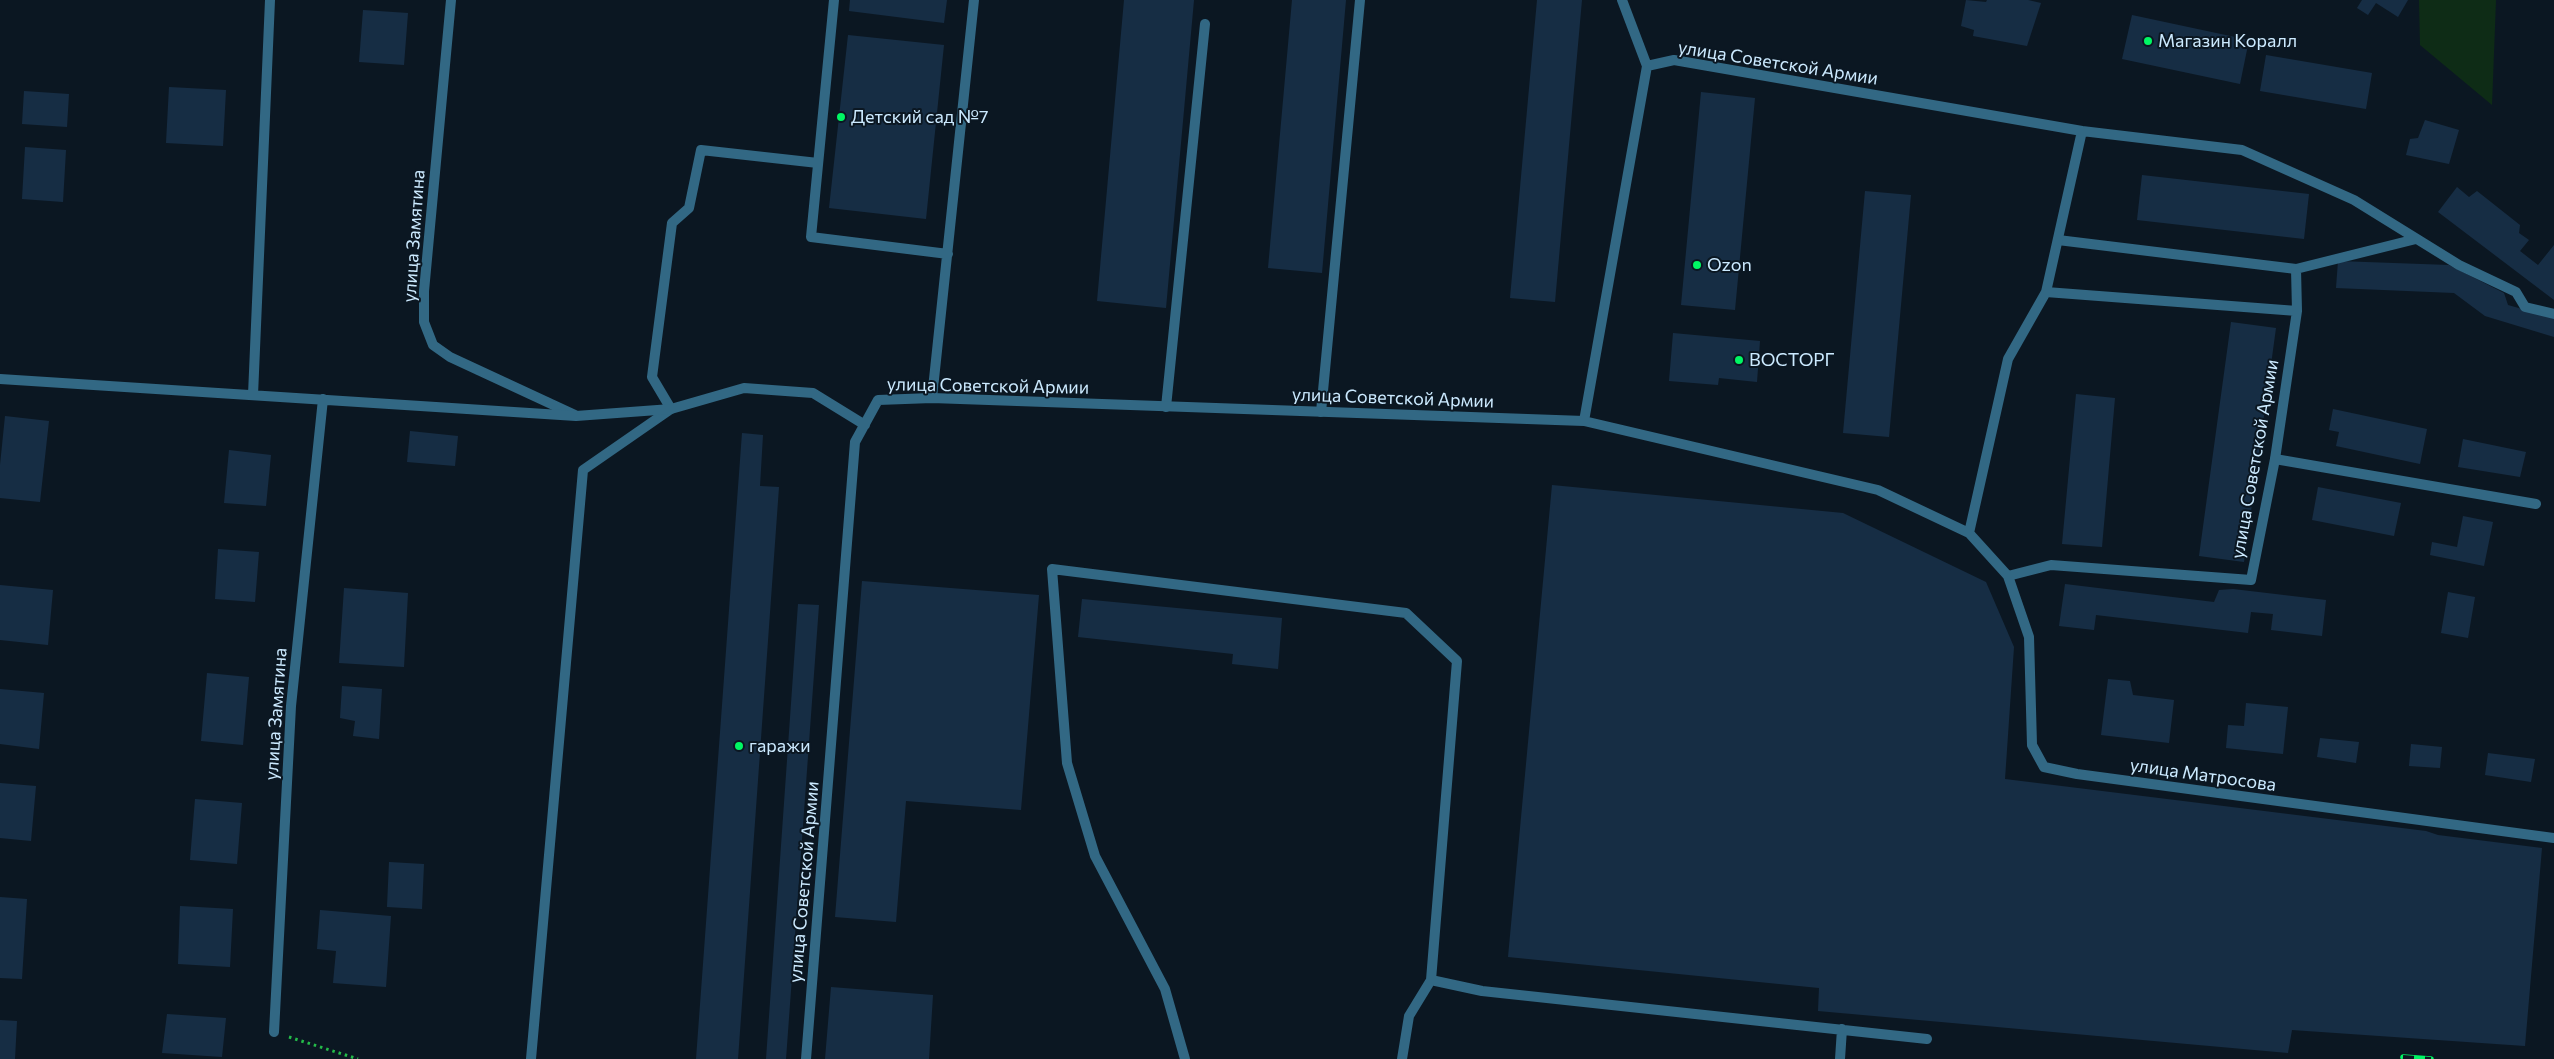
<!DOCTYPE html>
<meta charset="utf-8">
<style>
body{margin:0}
canvas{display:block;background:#0b1722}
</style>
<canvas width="2554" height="1059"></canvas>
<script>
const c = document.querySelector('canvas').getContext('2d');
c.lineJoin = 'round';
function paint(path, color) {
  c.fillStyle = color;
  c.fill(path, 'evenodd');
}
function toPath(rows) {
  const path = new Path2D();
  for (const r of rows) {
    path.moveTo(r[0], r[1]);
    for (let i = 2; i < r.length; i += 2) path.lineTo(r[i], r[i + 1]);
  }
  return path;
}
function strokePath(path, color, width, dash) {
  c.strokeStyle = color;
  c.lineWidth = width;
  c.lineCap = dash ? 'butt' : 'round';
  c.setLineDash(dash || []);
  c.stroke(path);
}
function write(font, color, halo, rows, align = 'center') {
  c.font = font + ' Commissioner,sans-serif';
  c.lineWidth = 4;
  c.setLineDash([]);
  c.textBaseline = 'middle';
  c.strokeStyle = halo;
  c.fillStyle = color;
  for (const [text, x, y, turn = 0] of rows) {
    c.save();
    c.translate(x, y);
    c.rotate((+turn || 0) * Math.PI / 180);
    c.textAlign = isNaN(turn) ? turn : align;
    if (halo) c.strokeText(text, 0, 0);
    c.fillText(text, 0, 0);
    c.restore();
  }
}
const green = toPath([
 [2419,0,2496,0,2492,105,2420,45]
]);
const building = toPath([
 [850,0,947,0,944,23,849,11],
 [1124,0,1194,0,1166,308,1097,301],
 [1292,0,1346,0,1322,273,1268,268],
 [1537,0,1582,0,1555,302,1510,298],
 [1966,0,1986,2,1987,0,2028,0,2041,3,2027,46,1973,36,1974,30,1961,26],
 [2362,0,2408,0,2398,17,2376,3,2368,15,2357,8],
 [363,10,408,13,404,65,359,62],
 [2132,15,2249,40,2240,84,2122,59],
 [848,35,944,45,926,219,829,208],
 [2266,55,2372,73,2366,109,2260,91],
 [169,87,226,90,223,146,166,143],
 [24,91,69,94,67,127,22,124],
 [1701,92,1755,98,1735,310,1681,305],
 [2425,120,2459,130,2449,164,2406,155,2410,139,2418,138],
 [25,147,66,150,63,202,22,199],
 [2142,175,2309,194,2304,239,2137,220],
 [2457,187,2469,197,2477,191,2520,225,2519,233,2529,240,2520,251,2538,265,2554,245,2554,300,2438,212],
 [1865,191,1911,195,1889,437,1843,433],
 [2338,261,2449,265,2504,293,2508,305,2554,318,2554,337,2485,316,2454,293,2336,288],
 [2231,322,2276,328,2244,562,2199,556],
 [1673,333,1760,341,1757,382,1719,378,1718,385,1669,381],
 [2076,394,2115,398,2102,547,2062,544],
 [2333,409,2427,429,2420,464,2336,446,2339,432,2329,430],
 [5,416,49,421,40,502,0,498,0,465],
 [410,431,458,436,455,466,407,462],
 [742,433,763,435,760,486,779,487,738,1059,696,1059],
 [2463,439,2526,452,2520,477,2458,467],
 [229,450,271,455,266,506,224,503],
 [1552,485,1843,513,1986,582,2014,647,2005,779,2426,831,2438,835,2542,848,2525,1046,2292,1030,2288,1053,1818,1011,1819,988,1508,957],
 [2318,487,2401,503,2394,536,2312,520],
 [2463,516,2493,522,2484,566,2430,555,2432,542,2457,547],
 [218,549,259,552,255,602,215,599],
 [862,581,1039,595,1021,810,906,801,896,922,835,917],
 [2065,584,2214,602,2219,590,2233,589,2326,600,2322,636,2271,630,2273,614,2251,612,2248,633,2096,615,2094,630,2059,626],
 [0,585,53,590,48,645,0,640],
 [344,588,408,593,404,667,339,663],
 [2448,592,2475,597,2468,638,2441,633],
 [1082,599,1282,618,1278,669,1232,664,1233,654,1078,637],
 [798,604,819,605,786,1059,766,1059],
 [207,673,249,677,243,745,201,741],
 [2108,679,2130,681,2133,695,2174,700,2169,743,2101,735],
 [342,686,382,689,379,739,353,736,355,721,340,718],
 [0,689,44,693,39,749,0,744],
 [2246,703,2288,707,2283,754,2226,748,2228,725,2244,726],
 [2320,738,2359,742,2356,763,2317,757],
 [2411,744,2442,747,2440,768,2409,766],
 [2488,753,2535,759,2531,782,2485,775],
 [0,783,36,786,31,841,0,838],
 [195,799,242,803,237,864,190,860],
 [389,862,424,864,422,909,387,907],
 [0,897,27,899,22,979,0,978],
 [180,906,233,909,230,967,178,964],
 [320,910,391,916,386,987,333,983,336,951,317,949],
 [831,987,933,995,929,1059,825,1059],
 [167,1014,226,1018,222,1057,162,1053],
 [0,1020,17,1021,15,1059,0,1059]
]);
const path = toPath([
 [289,1037,358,1059]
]);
const service = toPath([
 [451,0,424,291,424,322,433,345,450,357,575,415],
 [834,0,811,237,948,254],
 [2058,240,2296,269],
 [932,398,974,0],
 [1166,407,1205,24],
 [1321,412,1360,0],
 [2275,459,2536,504],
 [1431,980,1482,991,1927,1039],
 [531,1059,583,470,671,409,652,377,672,223,689,208,701,150,818,163],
 [1185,1059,1165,989,1095,856,1067,763,1052,569,1406,613,1457,661,1431,980,1409,1016,1402,1059],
 [1840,1059,1842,1029]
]);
const minor = toPath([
 [1622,0,1647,66],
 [2297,311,2296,269,2416,239],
 [0,379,576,416,671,409,744,388,813,393,865,425],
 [253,395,270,0],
 [1584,421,1647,66,1674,60,2082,131],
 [1969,533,2008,359,2046,292,2082,131,2242,150,2354,200,2459,265,2516,292,2525,307,2554,314],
 [2008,576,2029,637,2032,745,2044,767,2077,774,2554,838],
 [274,1032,291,706,323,399],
 [806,1059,855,442,878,400,932,398,1584,421,1878,490,1969,533,2008,576,2051,565,2251,580,2275,459,2297,311,2046,292]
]);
const rail = toPath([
 [2403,1057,2431,1059]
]);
const markers = [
 [2148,41,5,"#00f764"],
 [841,117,5,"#00f764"],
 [1697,265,5,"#00f764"],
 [1739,360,5,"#00f764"],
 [739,746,5,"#00f764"]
];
const poiNames = [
 ["Магазин Коралл",2158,41],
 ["Детский сад №7",851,117],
 ["Ozon",1707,265],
 ["ВОСТОРГ",1749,360],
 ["гаражи",749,746]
];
const streetNames = [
 ["улица Советской Армии",1778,63,9],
 ["улица Замятина",414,236,-86],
 ["улица Советской Армии",988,386,1],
 ["улица Советской Армии",1393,398,2],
 ["улица Советской Армии",2255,459,-80],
 ["улица Замятина",276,714,-86],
 ["улица Матросова",2203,775,8],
 ["улица Советской Армии",804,882,-85]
];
paint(green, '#0e2c16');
paint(building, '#162d44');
strokePath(path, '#24bb49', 3, [2.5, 4]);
strokePath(service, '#326884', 10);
strokePath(minor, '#326884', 10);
strokePath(rail, '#00f764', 5.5);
strokePath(rail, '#0b1722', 4, [11]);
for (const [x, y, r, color] of markers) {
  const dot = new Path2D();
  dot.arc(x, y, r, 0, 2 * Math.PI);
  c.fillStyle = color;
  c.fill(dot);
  strokePath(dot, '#0b1722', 2);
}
write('18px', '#cceaff', '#0b1722', poiNames, 'left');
write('18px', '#cceaff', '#0b1722', streetNames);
</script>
